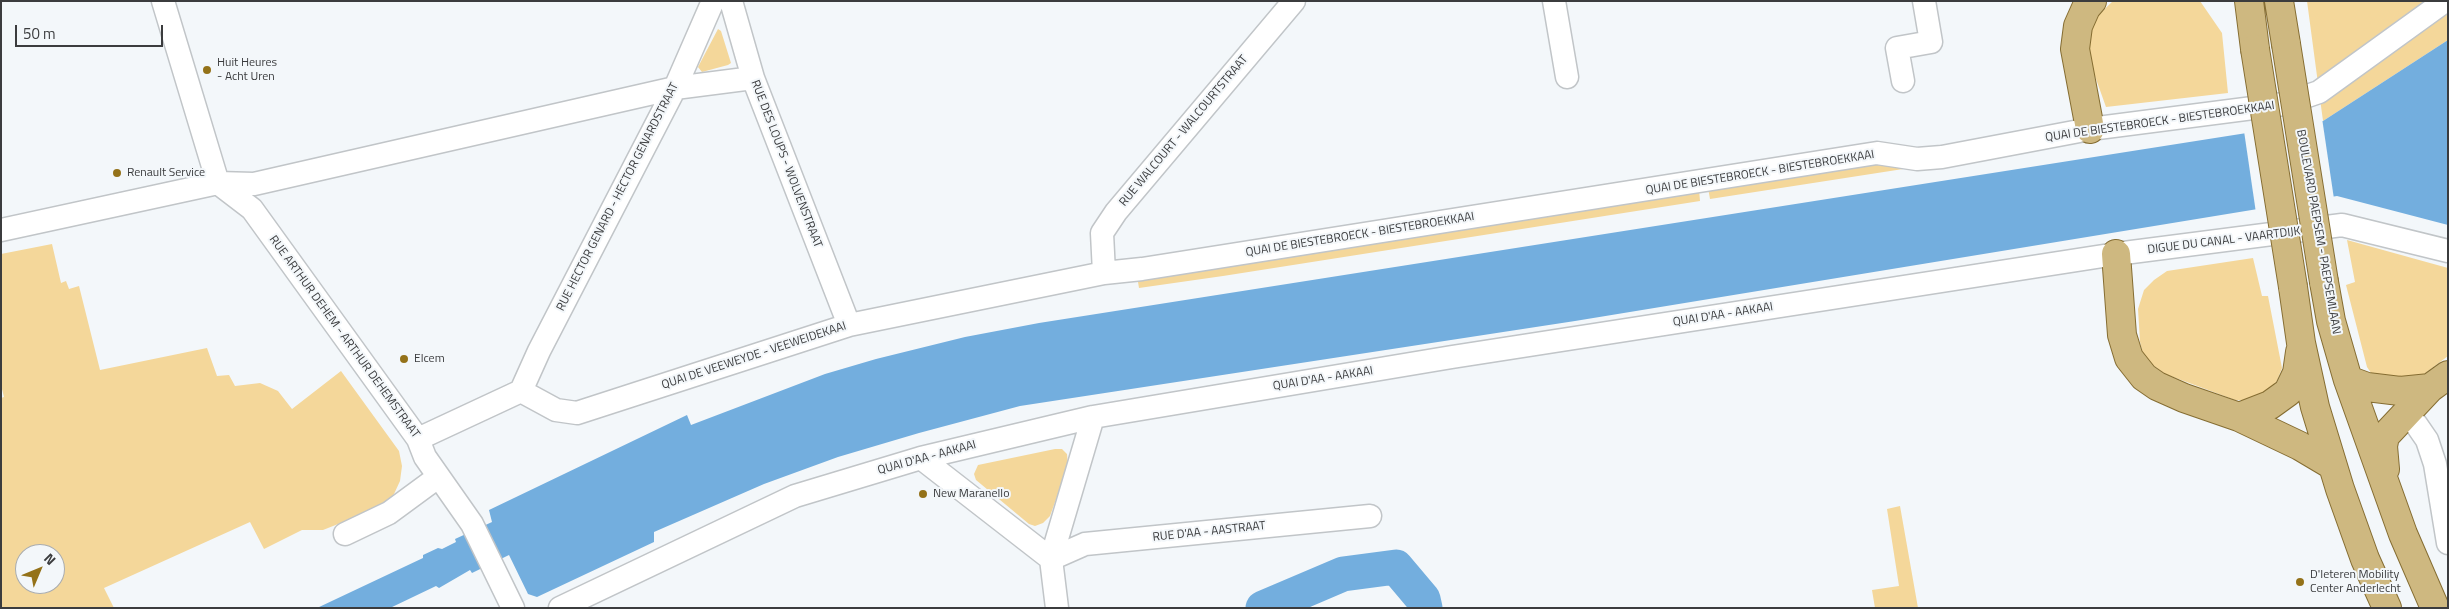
<!DOCTYPE html>
<style>
body{margin:0}
#map{position:relative;width:2449px;height:609px;overflow:hidden;background:#f3f7fa;font-family:"Titillium Web",sans-serif}
canvas{display:block}
.frame{position:absolute;inset:0;border:2px solid #3b3c3e;pointer-events:none}
.north{position:absolute;left:15px;top:544px;width:50px;height:50px;box-sizing:border-box;background:#f3f7fa;border:1px solid #a9acaf;border-radius:50%;rotate:45deg;font-size:14px;font-weight:700;line-height:20px;text-align:center;color:#3b3c3e}
.north::after{content:'';display:block;margin:auto;width:18px;height:22px;background:#947219;clip-path:polygon(50% 0,100% 100%,50% 72%,0 100%)}
.scale{position:absolute;left:15px;top:25px;width:148px;height:22px;box-sizing:border-box;border:2px solid #3b3c3e;border-top:0;padding-left:6px;font-size:15px;line-height:18px;white-space:nowrap;color:#3b3c3e;-webkit-text-stroke:4px #f3f7fa;paint-order:stroke}
</style>
<div id="map">
<canvas width="2449" height="609"></canvas>
<div class="frame"></div>
<div class="north">N</div>
<div class="scale">50 m</div>
</div>
<script>
const c = document.querySelector('canvas').getContext('2d');
c.lineJoin = 'round';
function paint(path, color) {
  c.fillStyle = color;
  c.fill(path, 'evenodd');
}
function toPath(rows) {
  const path = new Path2D();
  for (const r of rows) {
    path.moveTo(r[0], r[1]);
    for (let i = 2; i < r.length; i += 2) path.lineTo(r[i], r[i + 1]);
  }
  return path;
}
function strokePath(path, color, width, dash) {
  c.strokeStyle = color;
  c.lineWidth = width;
  c.lineCap = dash ? 'butt' : 'round';
  c.setLineDash(dash || []);
  c.stroke(path);
}
function write(font, color, halo, rows, align = 'center') {
  c.font = font + ' "Titillium Web",sans-serif';
  c.lineWidth = 4;
  c.setLineDash([]);
  c.textBaseline = 'middle';
  c.strokeStyle = halo;
  c.fillStyle = color;
  for (const [text, x, y, turn = 0] of rows) {
    c.save();
    c.translate(x, y);
    c.rotate((+turn || 0) * Math.PI / 180);
    c.textAlign = isNaN(turn) ? turn : align;
    if (halo) c.strokeText(text, 0, 0);
    c.fillText(text, 0, 0);
    c.restore();
  }
}
const green = toPath([
 [2113,1,2200,1,2222,33,2228,93,2106,107,2086,51,2091,22],
 [2307,1,2448,1,2448,40,2323,121],
 [718,29,721,31,731,63,728,65,702,72,698,67],
 [1884,162,1916,167,1710,199,1708,188],
 [1699,189,1700,201,1223,276,1139,288,1137,276],
 [2347,240,2448,268,2448,356,2415,381,2384,379,2371,373,2367,367,2346,285,2355,282],
 [52,244,61,283,66,281,69,289,79,286,100,370,207,348,217,376,229,375,235,386,260,383,278,391,292,409,341,371,399,451,402,466,400,481,394,494,381,507,323,530,302,530,264,549,250,522,104,588,114,608,1,608,1,398,4,397,1,385,1,254],
 [25,554,55,554,55,584,25,584],
 [2253,258,2262,296,2268,296,2282,368,2277,381,2268,393,2253,400,2235,400,2165,374,2150,363,2143,354,2140,342,2138,309,2144,290,2154,280,2167,271],
 [1055,449,1062,449,1067,454,1068,466,1050,516,1043,523,1035,526,1029,524,976,480,974,474,978,465],
 [1900,506,1918,608,1875,608,1872,590,1899,586,1887,509]
]);
const water = toPath([
 [2448,40,2448,225,2337,196,1575,321,1020,406,919,433,838,457,764,484,654,532,654,542,537,597,528,594,509,555,472,573,470,570,439,588,436,586,390,608,317,608,423,558,423,555,438,548,442,549,456,542,455,539,492,522,489,510,687,415,691,425,825,374,876,359,965,337,1039,323,2323,121]
]);
const pier = toPath([
 [2322,118,2334,199,2256,213,2244,131]
]);
const river = toPath([
 [1263,608,1343,574,1396,567,1423,599,1425,608]
]);
const minor = toPath([
 [163,1,218,183],
 [731,1,753,78,849,325],
 [1554,1,1567,77],
 [1903,81,1897,48,1931,42,1924,1],
 [218,183,252,209,418,439,425,457,472,524,513,608],
 [1,230,218,183,254,184,675,88,753,78],
 [1104,273,1102,233,1116,212,1294,1],
 [521,391,556,410,577,413,849,325,1104,273,1142,269,1877,153,1917,159,1942,157,2090,129,2284,104,2319,92,2445,1],
 [521,391,539,351,675,88,713,1],
 [2403,416,2416,424,2427,440,2435,464,2448,543],
 [418,439,521,391],
 [921,458,1051,559],
 [345,534,389,513,438,477],
 [1051,559,1085,544,1370,516],
 [560,608,795,496,921,458,1093,417,1452,357,2116,254,2342,225,2448,251],
 [1057,608,1051,559,1093,417]
]);
const major = toPath([
 [2249,1,2255,49],
 [2279,1,2286,44],
 [2090,129,2075,49,2078,26,2086,8,2092,1],
 [2116,254,2122,335,2129,358,2144,377,2157,386,2184,398,2239,417,2300,446,2332,465],
 [2324,282,2331,321,2348,380,2403,534,2435,608],
 [2293,287,2301,343,2315,407,2340,489,2365,559,2387,608],
 [2348,380,2367,387,2400,391,2430,388],
 [2239,417,2270,405,2288,392,2297,373,2300,352],
 [2385,469,2383,446,2385,436,2430,388,2448,375]
]);
const majorBridge = toPath([
 [2286,44,2324,282],
 [2255,49,2293,287]
]);
const markers = [
 [207,70,5,"#947219"],
 [117,173,5,"#947219"],
 [404,359,5,"#947219"],
 [923,494,5,"#947219"],
 [2300,582,5,"#947219"]
];
const poiNames = [
 ["Huit Heures",217,63],
 ["- Acht Uren",217,77],
 ["Renault Service",127,173],
 ["Elcem",414,359],
 ["New Maranello",933,494],
 ["D'Ieteren Mobility",2310,575],
 ["Center Anderlecht",2310,589]
];
const streetNames = [
 ["QUAI DE BIESTEBROECK - BIESTEBROEKKAAI",2160,122,-8],
 ["RUE WALCOURT - WALCOURTSTRAAT",1184,131,-50],
 ["RUE DES LOUPS - WOLVENSTRAAT",786,164,69],
 ["QUAI DE BIESTEBROECK - BIESTEBROEKKAAI",1760,173,-9],
 ["RUE HECTOR GENARD - HECTOR GENARDSTRAAT",618,197,-63],
 ["BOULEVARD PAEPSEM - PAEPSEMLAAN",2318,232,80],
 ["QUAI DE BIESTEBROECK - BIESTEBROEKKAAI",1360,235,-9],
 ["DIGUE DU CANAL - VAARTDIJK",2224,241,-7],
 ["QUAI D'AA - AAKAAI",1723,315,-9],
 ["RUE ARTHUR DEHEM - ARTHUR DEHEMSTRAAT",344,337,54],
 ["QUAI DE VEEWEYDE - VEEWEIDEKAAI",754,356,-18],
 ["QUAI D'AA - AAKAAI",1323,379,-9],
 ["QUAI D'AA - AAKAAI",927,458,-15],
 ["RUE D'AA - AASTRAAT",1209,532,-6]
];
paint(green, '#f4d79a');
paint(water, '#73aede');
paint(pier, '#f3f7fa');
strokePath(river, '#73aede', 35);
strokePath(minor, '#c1c5c8', 25);
strokePath(major, '#856d32', 30);
strokePath(minor, '#fff', 22);
strokePath(major, '#ceb880', 28);
strokePath(majorBridge, '#856d32', 30, []);
strokePath(majorBridge, '#ceb880', 28);
for (const [x, y, r, color] of markers) {
  const dot = new Path2D();
  dot.arc(x, y, r, 0, 2 * Math.PI);
  c.fillStyle = color;
  c.fill(dot);
  strokePath(dot, '#f3f7fa', 2);
}
write('12px', '#3b3c3e', '#f3f7fa', poiNames, 'left');
write('12px', '#3b3c3e', '#f3f7fa', streetNames);
</script>
